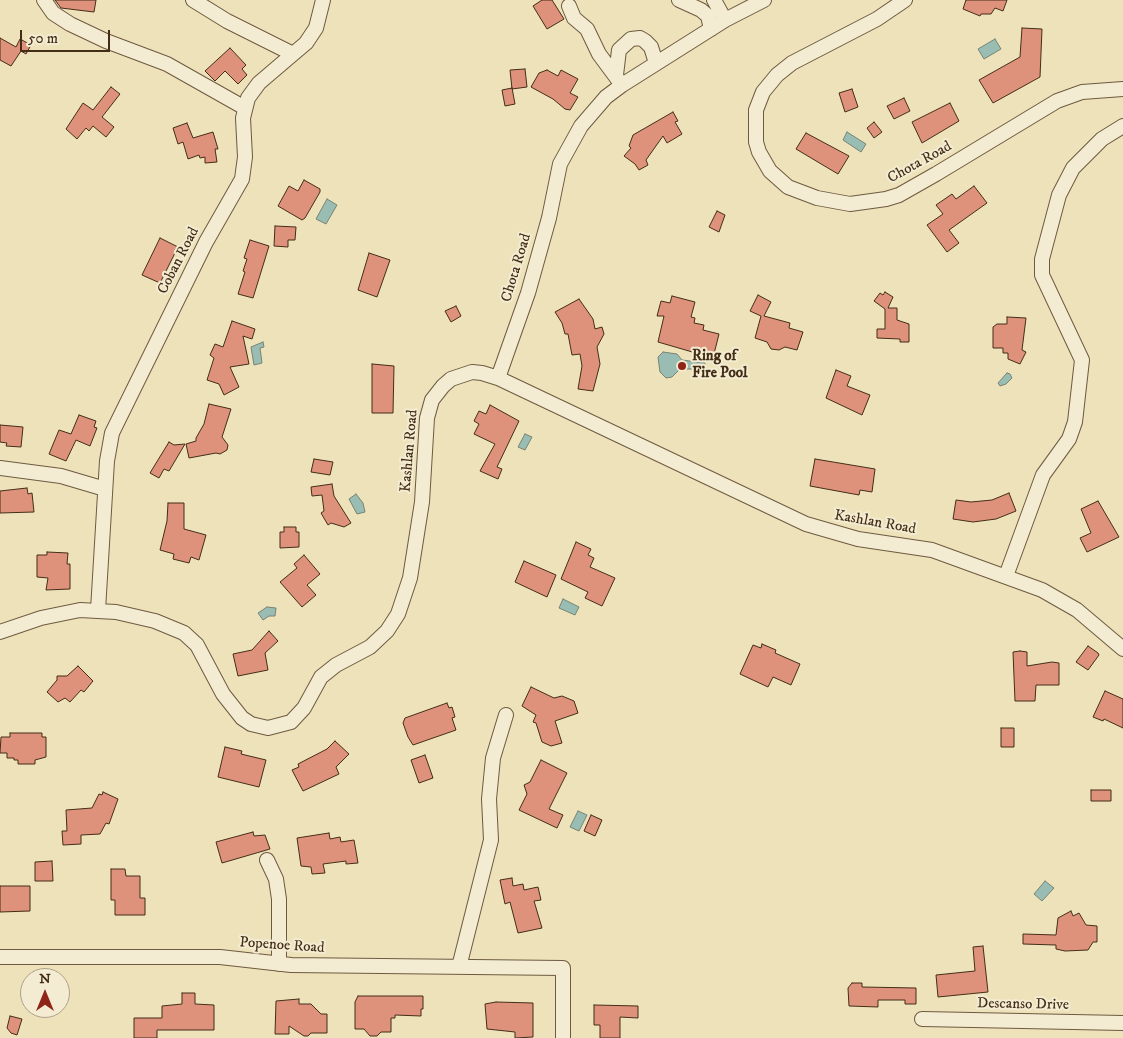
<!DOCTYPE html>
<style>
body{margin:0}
#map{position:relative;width:1123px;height:1038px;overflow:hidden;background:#ede2b9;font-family:"IM FELL DW Pica",serif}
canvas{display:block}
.north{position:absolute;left:20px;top:968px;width:50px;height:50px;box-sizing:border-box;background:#f3ecd2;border:1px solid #ada087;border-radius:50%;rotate:0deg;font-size:14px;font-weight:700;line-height:20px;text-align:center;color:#442d17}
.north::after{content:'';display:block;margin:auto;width:18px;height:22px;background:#8f2418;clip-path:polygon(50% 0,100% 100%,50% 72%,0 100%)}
.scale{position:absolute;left:20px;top:30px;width:90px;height:22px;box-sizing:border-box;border:2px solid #442d17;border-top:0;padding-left:6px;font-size:15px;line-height:18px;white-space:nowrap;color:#442d17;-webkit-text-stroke:4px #f3ecd2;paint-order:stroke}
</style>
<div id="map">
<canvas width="1123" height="1038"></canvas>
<div class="north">N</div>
<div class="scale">50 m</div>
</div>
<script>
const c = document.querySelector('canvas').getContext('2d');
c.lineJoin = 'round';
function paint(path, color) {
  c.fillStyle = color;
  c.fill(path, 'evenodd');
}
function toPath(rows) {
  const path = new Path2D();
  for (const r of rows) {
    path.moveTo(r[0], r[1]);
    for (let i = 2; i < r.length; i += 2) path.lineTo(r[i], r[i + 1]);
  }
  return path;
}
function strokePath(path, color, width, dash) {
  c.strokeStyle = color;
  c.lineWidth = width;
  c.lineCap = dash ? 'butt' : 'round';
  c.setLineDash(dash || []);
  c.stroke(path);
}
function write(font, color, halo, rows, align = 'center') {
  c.font = font + ' "IM FELL DW Pica",serif';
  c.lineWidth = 4;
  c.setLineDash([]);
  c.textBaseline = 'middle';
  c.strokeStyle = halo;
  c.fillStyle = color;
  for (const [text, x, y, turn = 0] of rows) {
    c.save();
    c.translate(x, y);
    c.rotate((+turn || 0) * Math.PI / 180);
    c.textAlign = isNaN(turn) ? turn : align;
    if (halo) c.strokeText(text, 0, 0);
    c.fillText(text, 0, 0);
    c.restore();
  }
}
const water = toPath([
 [995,39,1001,49,984,59,978,49,995,39],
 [847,132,866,144,861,152,843,140,847,132],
 [327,199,337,205,326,224,316,219,327,199],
 [263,342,264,347,260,348,262,363,254,365,251,347,263,342],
 [663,352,677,354,682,360,705,363,704,369,680,369,672,377,666,378,660,372,658,357,663,352],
 [1007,373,1010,374,1012,378,1006,384,1000,386,998,383,1007,373],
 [525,434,532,437,525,450,518,447,525,434],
 [356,494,363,503,365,512,357,514,349,499,356,494],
 [563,599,579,607,575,615,559,608,563,599],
 [267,607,276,608,275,616,269,616,263,620,258,613,267,607],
 [578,811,587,815,579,831,570,827,578,811],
 [1045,881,1054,888,1042,901,1034,894,1045,881]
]);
const building = toPath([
 [55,0,96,0,94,12,61,8,55,0],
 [542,0,552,0,564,19,547,29,533,6,542,0],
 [966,0,1007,0,1003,11,995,8,991,14,981,14,980,16,963,9,966,0],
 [1022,28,1042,29,1040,77,993,103,979,80,1020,57,1022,28],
 [0,38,16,47,20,39,31,45,26,54,21,51,11,66,0,60,0,38],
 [230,48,246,65,242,69,247,75,238,84,225,71,215,81,205,71,230,48],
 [525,69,527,87,512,89,510,70,525,69],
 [547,70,558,76,561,70,578,79,570,93,578,97,570,110,565,109,553,99,531,87,539,73,547,70],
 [111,87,120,94,102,117,114,127,106,137,93,126,89,131,86,128,77,139,66,129,83,103,93,110,111,87],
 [512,88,515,104,505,106,502,90,512,88],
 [852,89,858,107,845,112,839,93,852,89],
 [904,98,910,111,894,119,887,106,904,98],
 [950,103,959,121,922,143,912,122,950,103],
 [673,112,678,121,675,122,682,134,667,143,663,136,646,160,648,165,639,170,635,164,624,156,631,148,629,146,633,135,673,112],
 [874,122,882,132,874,138,867,128,874,122],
 [187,123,193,138,213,132,218,149,215,149,217,162,205,163,205,157,200,158,199,155,188,159,183,142,178,144,173,128,187,123],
 [806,133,849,156,838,174,796,149,806,133],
 [304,180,320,189,320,192,305,218,302,220,278,206,289,186,298,191,304,180],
 [974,186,987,203,949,230,959,243,947,252,927,225,943,214,936,205,952,194,956,199,974,186],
 [717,211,725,215,719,232,709,227,717,211],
 [275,226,296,227,295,240,288,240,288,247,274,246,275,226],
 [160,238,178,247,160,283,142,275,160,238],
 [250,240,269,246,253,298,238,294,245,272,243,271,247,259,244,258,250,240],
 [369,253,390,260,377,297,358,290,369,253],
 [885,292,893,297,888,308,897,308,897,320,909,324,909,342,900,342,900,339,877,338,877,329,885,329,885,309,874,301,880,293,883,295,885,292],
 [758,295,771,302,764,316,790,323,789,328,803,332,797,350,785,347,779,350,771,349,767,342,755,338,761,316,750,311,758,295],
 [672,296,695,302,691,317,695,318,694,323,704,325,703,330,719,334,713,358,658,342,664,316,657,316,661,301,670,303,672,296],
 [579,299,593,319,595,329,602,327,604,334,597,347,600,364,593,391,578,389,582,366,580,354,572,355,568,334,565,334,562,323,555,312,579,299],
 [456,306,461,316,451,322,445,311,456,306],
 [1007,317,1026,318,1022,350,1026,352,1020,364,1008,359,1008,353,1003,353,1003,348,993,348,993,327,997,324,1007,324,1007,317],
 [232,321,255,329,252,339,243,336,249,364,230,367,239,387,224,395,219,384,207,380,214,358,210,355,215,344,223,347,232,321],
 [372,364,394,366,393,413,372,413,372,364],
 [836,370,851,376,847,386,870,395,862,415,826,398,836,370],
 [209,404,231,409,222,437,228,445,227,450,220,454,216,453,189,458,186,444,196,441,196,438,204,424,209,404],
 [490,405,519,421,497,467,502,469,498,479,480,471,495,444,474,434,479,424,474,421,479,411,486,414,490,405],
 [79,415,96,421,94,427,97,428,90,446,76,440,66,461,49,454,59,430,71,434,79,415],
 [0,425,23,427,21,447,6,446,7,443,0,442,0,425],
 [169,442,174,445,185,444,169,471,164,469,159,478,150,473,169,442],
 [314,459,333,462,330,475,311,472,314,459],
 [815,459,875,469,872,492,860,490,859,495,810,486,815,459],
 [332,484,334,496,351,523,344,527,331,523,328,525,321,513,324,511,322,495,312,496,311,487,332,484],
 [27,488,28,494,32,493,34,512,0,513,0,491,27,488],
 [1009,493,1016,511,996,519,973,522,953,519,956,500,971,502,992,500,1009,493],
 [1098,501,1119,537,1087,552,1080,538,1091,533,1081,509,1098,501],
 [168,503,184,503,184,529,206,535,199,560,191,557,189,563,173,559,174,554,160,550,167,521,168,503],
 [284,527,296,527,296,532,299,532,299,547,280,548,280,532,284,532,284,527],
 [576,542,591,549,588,555,594,558,590,567,615,578,602,606,585,598,588,592,561,579,576,542],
 [47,552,68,553,67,564,70,564,70,589,46,590,48,578,37,577,37,555,47,555,47,552],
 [304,555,320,574,307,585,316,595,302,607,280,582,297,568,294,564,304,555],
 [524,561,556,575,547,597,515,582,524,561],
 [269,631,278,641,265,653,268,670,238,676,233,654,252,650,269,631],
 [762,644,776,650,775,653,800,664,791,685,773,677,768,687,740,674,753,645,761,648,762,644],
 [1088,646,1098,653,1099,655,1088,670,1076,662,1088,646],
 [1020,651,1027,652,1027,666,1052,662,1059,663,1059,685,1036,685,1035,701,1015,701,1013,652,1020,651],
 [78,666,93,681,84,692,81,690,70,702,65,698,58,702,47,692,57,680,57,676,67,676,78,666],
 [531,687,554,698,562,696,574,701,578,713,555,721,562,743,551,746,542,742,536,723,533,722,536,715,522,706,531,687],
 [1105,691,1123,699,1123,728,1104,719,1103,721,1093,717,1105,691],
 [447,703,449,708,452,707,455,717,452,718,456,730,413,745,408,737,403,723,405,718,447,703],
 [1001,728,1014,728,1014,747,1001,747,1001,728],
 [10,733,42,733,42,737,46,737,46,757,35,760,35,764,18,764,18,760,14,760,14,758,7,758,7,753,0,753,1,737,10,737,10,733],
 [335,741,349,754,336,767,339,774,303,791,292,770,299,767,298,764,327,749,335,741],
 [225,747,242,751,241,754,266,760,259,787,218,777,225,747],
 [425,755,433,778,419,783,411,760,425,755],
 [541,760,567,773,549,809,563,815,557,828,519,810,527,794,524,785,530,782,541,760],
 [1091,790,1111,790,1111,801,1091,801,1091,790],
 [103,792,118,799,109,824,106,823,100,834,81,835,81,844,63,845,62,831,67,831,66,810,92,808,99,794,102,795,103,792],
 [591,815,602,820,595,836,584,831,591,815],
 [253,832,254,836,265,835,270,849,222,863,216,842,253,832],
 [329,833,330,839,340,837,341,842,354,840,358,863,346,864,346,861,323,864,325,873,312,874,311,867,301,866,297,838,329,833],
 [52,861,53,881,35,881,35,862,52,861],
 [111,869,125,869,126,876,140,876,140,898,145,898,145,915,115,915,115,900,111,900,111,869],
 [512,878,513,886,523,884,524,890,538,887,541,900,534,901,542,928,518,933,510,902,505,904,500,880,512,878],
 [0,886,30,886,30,911,0,912,0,886],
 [1071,911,1073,916,1079,913,1086,925,1097,926,1097,942,1093,942,1088,950,1065,951,1056,949,1056,945,1023,944,1023,934,1056,935,1058,918,1071,911],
 [983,946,988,992,938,997,936,975,975,971,973,947,983,946],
 [852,983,862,983,862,987,916,988,916,1004,905,1004,905,1000,878,1000,878,1007,849,1006,848,988,852,983],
 [182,993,195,993,195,1004,214,1005,214,1030,157,1030,157,1038,134,1038,134,1018,162,1018,162,1006,182,1004,182,993],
 [358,996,423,996,423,1009,421,1009,421,1016,395,1015,395,1018,391,1018,391,1032,381,1032,377,1036,370,1036,364,1029,355,1029,355,1002,358,996],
 [299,999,299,1004,311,1004,321,1014,327,1014,327,1033,311,1033,308,1036,304,1036,289,1026,289,1034,275,1034,276,1001,299,999],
 [496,1002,533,1003,533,1037,515,1038,515,1032,487,1029,485,1004,496,1002],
 [594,1005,638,1006,638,1018,620,1017,620,1038,600,1038,600,1025,594,1025,594,1005],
 [10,1016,22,1019,17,1035,11,1033,7,1028,10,1016]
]);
const minor = toPath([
 [44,0,53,13,70,24,106,41,167,64,245,108],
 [679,0,701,10,708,16,711,29],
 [714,0,725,20],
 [905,0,877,19,792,63,777,75,763,92,756,110,756,142,759,152,770,171,788,187,817,198,850,204,886,199,899,195,936,174,1057,101,1082,92,1123,89],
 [569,6,574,18,587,29,599,54,622,85],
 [293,54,306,43,316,28,323,0],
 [616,75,619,50,631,39,640,38,645,41,651,47,656,63],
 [498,378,528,293,549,218,560,164,581,126,606,97,622,85,725,20,764,0],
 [0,468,61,476,105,489],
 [1006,576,1043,475,1069,439,1075,422,1082,360,1042,275,1042,259,1059,195,1073,168,1102,139,1123,126],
 [98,610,107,461,112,433,206,242,242,179,245,157,243,118,248,98,259,83,293,54,227,21,193,0],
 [0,632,41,618,80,610,116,612,155,621,184,633,197,645,223,694,242,718,251,724,268,728,291,722,304,708,321,677,336,665,370,647,387,631,398,614,410,578,422,502,427,418,432,400,443,386,451,379,472,372,482,373,498,378,806,524,858,539,932,550,1042,590,1077,610,1123,649],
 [267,860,276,879,279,899,279,964],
 [0,957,220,957,291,965,563,968,563,1038],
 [459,967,491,840,489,799,493,758,506,715],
 [922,1019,1123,1023]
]);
const markers = [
 [682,366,5,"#8f2418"]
];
const streetNames = [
 ["Chota Road",920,163,-29],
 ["Coban Road",179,261,-63],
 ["Chota Road",517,268,-73],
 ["Kashlan Road",410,451,-85],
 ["Kashlan Road",875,523,10],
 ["Popenoe Road",282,946,4],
 ["Descanso Drive",1023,1005,1]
];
const poiNames = [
 ["Ring of",692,357],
 ["Fire Pool",692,374]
];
paint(water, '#99bdb2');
strokePath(water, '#778374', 1);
paint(building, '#de927c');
strokePath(building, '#442d17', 1);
strokePath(minor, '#6e5a40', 16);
strokePath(minor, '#f3ecd2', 14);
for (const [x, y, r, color] of markers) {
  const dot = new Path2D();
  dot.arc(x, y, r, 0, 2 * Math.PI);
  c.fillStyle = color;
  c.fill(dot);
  strokePath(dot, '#f3ecd2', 2);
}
write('15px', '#442d17', '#f3ecd2', streetNames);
write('bold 15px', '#442d17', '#f3ecd2', poiNames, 'left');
</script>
